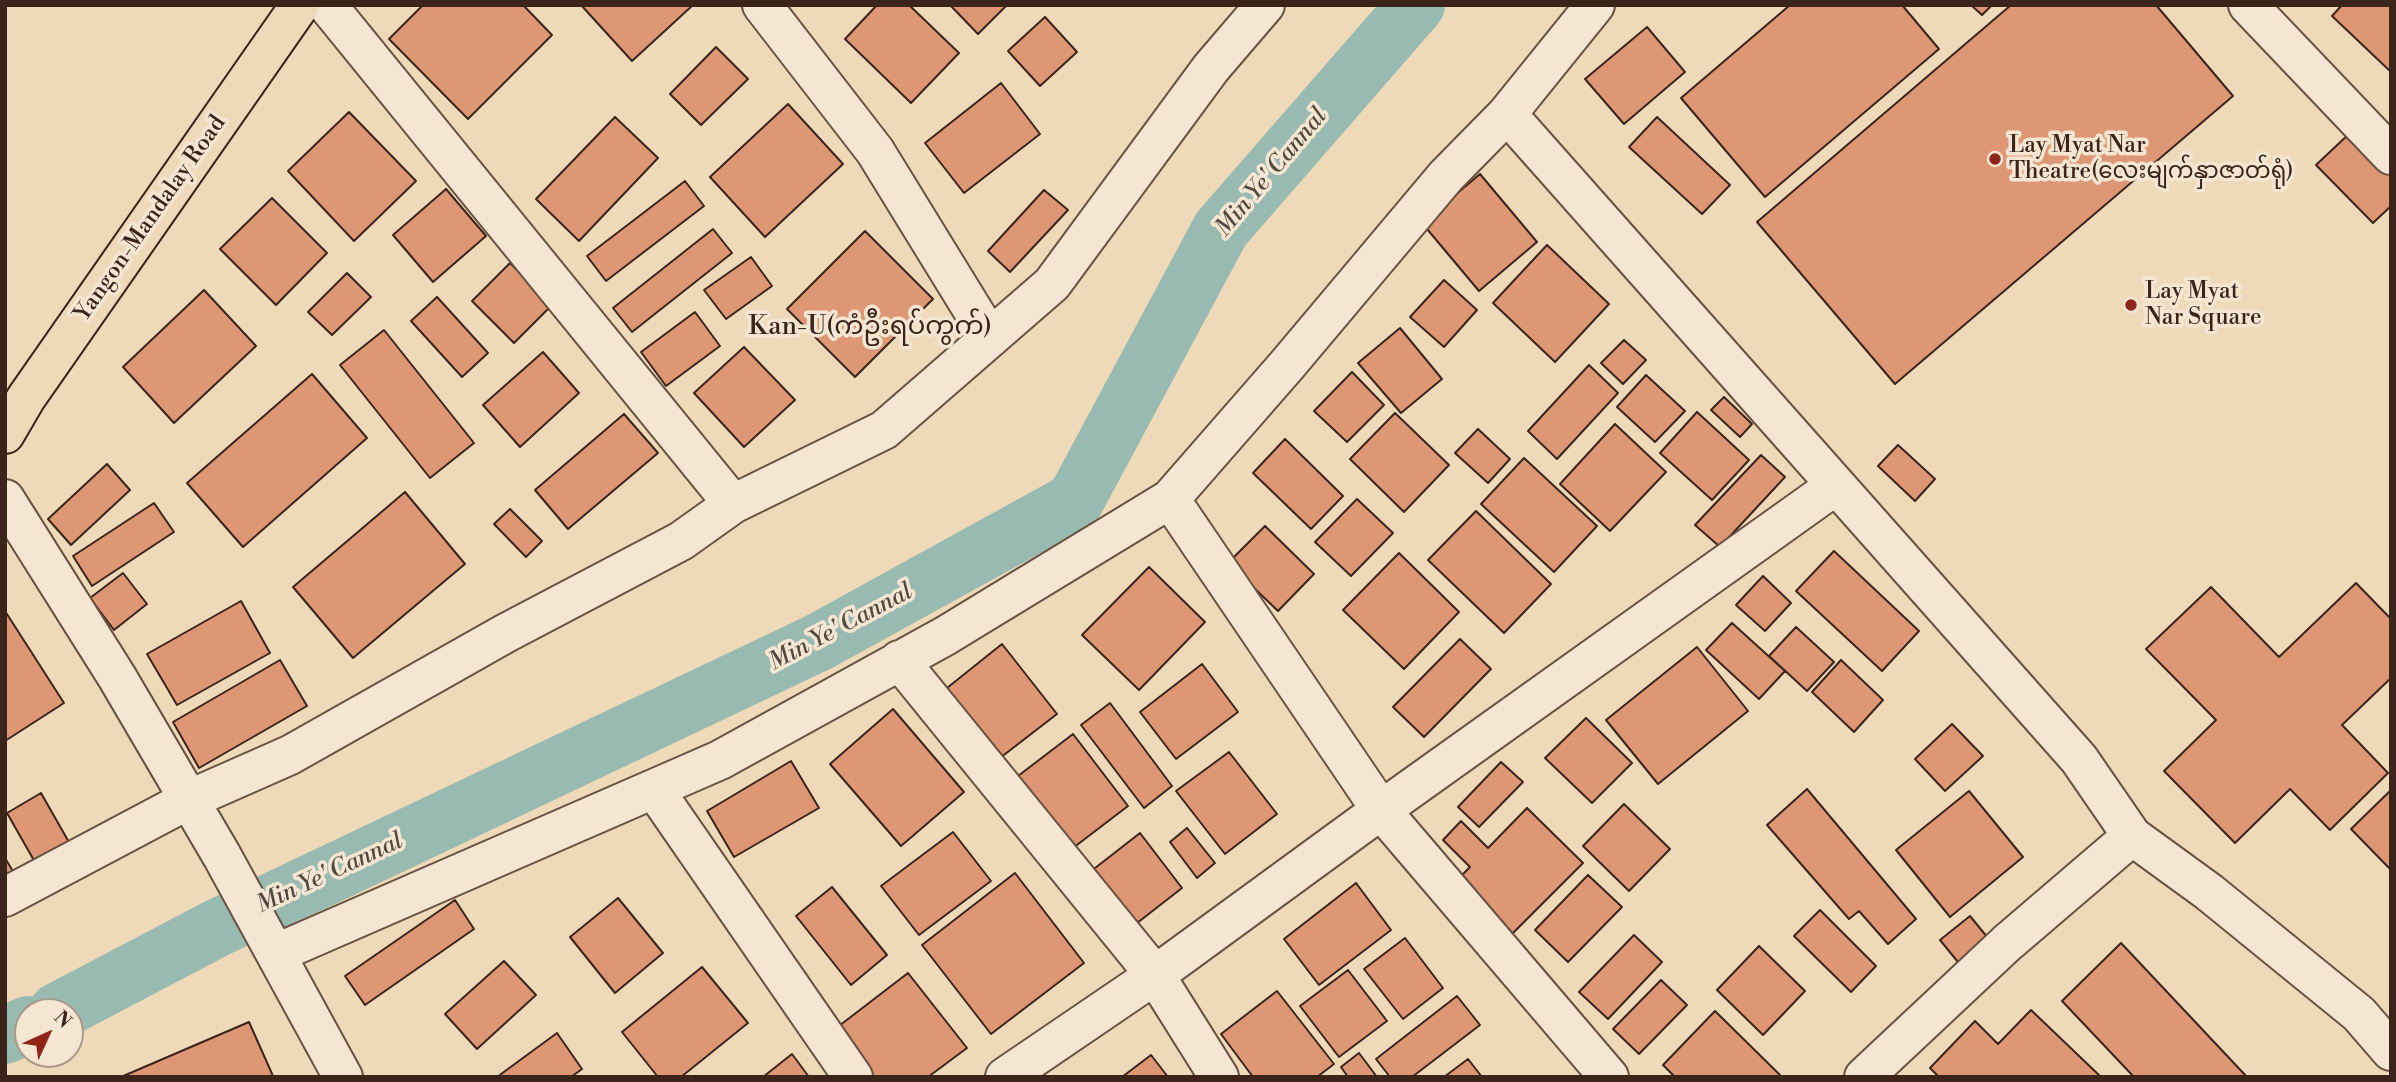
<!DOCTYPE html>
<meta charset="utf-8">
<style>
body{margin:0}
#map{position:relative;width:2396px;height:1082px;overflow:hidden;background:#eed9b9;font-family:"Libre Bodoni",serif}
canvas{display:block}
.frame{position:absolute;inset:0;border:7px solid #3b251a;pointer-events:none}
.north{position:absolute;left:14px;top:998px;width:70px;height:70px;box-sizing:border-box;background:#f4e6d2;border:2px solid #a98;border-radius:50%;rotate:45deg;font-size:19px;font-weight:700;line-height:28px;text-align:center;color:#3b251a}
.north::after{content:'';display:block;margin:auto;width:24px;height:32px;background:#8f2418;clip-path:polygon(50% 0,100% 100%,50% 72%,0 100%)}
</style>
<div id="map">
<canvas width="2396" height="1082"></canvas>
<div class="frame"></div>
<div class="north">N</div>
</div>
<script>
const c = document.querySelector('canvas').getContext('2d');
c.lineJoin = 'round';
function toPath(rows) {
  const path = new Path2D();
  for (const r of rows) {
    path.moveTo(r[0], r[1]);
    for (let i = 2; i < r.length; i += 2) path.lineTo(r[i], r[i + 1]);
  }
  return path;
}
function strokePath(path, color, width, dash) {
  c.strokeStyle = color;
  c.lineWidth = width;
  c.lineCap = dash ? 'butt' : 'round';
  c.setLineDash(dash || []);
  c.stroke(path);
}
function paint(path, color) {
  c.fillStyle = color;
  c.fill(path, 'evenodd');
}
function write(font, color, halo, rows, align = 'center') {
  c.font = font + ' "Libre Bodoni","Noto Sans Myanmar",serif';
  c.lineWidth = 7;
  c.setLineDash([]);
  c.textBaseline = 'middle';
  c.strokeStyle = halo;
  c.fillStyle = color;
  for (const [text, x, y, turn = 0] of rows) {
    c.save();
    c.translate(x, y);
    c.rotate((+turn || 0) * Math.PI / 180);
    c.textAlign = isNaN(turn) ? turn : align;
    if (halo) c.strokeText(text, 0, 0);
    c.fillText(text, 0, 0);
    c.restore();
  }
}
const canal = toPath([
 [57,1012,217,928,819,642,1075,501,1221,229,1416,5],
 [5,1035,28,1025]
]);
const building = toPath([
 [423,5,523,5,552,35,468,119,389,39,423,5],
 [581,5,693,5,632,61,581,5],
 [877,5,909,5,959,53,911,103,845,39,877,5],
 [950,5,1007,5,978,34,950,5],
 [1790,5,1902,5,1939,49,1765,197,1681,98,1790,5],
 [1971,5,1992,5,1982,15,1971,5],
 [2011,5,2156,5,2233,96,1895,384,1757,222,2011,5],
 [2342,5,2391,5,2391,72,2332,16,2342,5],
 [1045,17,1077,52,1040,86,1008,51,1045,17],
 [1647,27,1685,72,1624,124,1585,79,1647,27],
 [716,47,748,79,701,125,670,94,716,47],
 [1001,83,1040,134,964,193,925,143,1001,83],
 [788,104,843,164,765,237,710,177,788,104],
 [349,112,416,181,354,241,288,171,349,112],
 [615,117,658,158,579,241,536,199,615,117],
 [1657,117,1730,185,1702,214,1629,147,1657,117],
 [2352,131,2391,170,2391,206,2373,223,2316,165,2352,131],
 [1480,174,1537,242,1479,291,1422,223,1480,174],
 [685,181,704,206,606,281,587,256,685,181],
 [446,189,486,236,433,282,393,235,446,189],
 [1044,190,1068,210,1010,272,988,251,1044,190],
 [272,198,327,253,276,305,220,249,272,198],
 [713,229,732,253,632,332,613,308,713,229],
 [865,231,933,299,855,377,787,309,865,231],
 [1547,245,1609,304,1555,362,1493,303,1547,245],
 [751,257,772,286,726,319,704,290,751,257],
 [510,263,552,305,514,343,472,301,510,263],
 [347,273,371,297,332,335,308,312,347,273],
 [1444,280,1477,310,1444,347,1410,317,1444,280],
 [204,290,256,346,174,423,123,367,204,290],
 [437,297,488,353,462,377,411,321,437,297],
 [695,312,720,346,666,386,641,352,695,312],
 [1400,328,1442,379,1401,413,1358,363,1400,328],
 [384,330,474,443,430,478,340,365,384,330],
 [1624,340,1646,360,1623,384,1601,363,1624,340],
 [744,347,795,400,744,447,694,393,744,347],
 [543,352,579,393,520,447,483,405,543,352],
 [1589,365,1618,393,1557,459,1528,431,1589,365],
 [1352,372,1384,405,1347,442,1314,411,1352,372],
 [312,374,367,438,243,547,187,483,312,374],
 [1646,375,1685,411,1655,442,1617,407,1646,375],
 [1724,397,1752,424,1740,437,1711,410,1724,397],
 [1697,412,1749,460,1712,500,1660,453,1697,412],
 [1395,413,1449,465,1404,512,1350,459,1395,413],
 [624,414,658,453,568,529,535,490,624,414],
 [1615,424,1666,472,1610,531,1560,484,1615,424],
 [1478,429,1510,459,1488,483,1455,453,1478,429],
 [1285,439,1343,496,1311,529,1253,473,1285,439],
 [1898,445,1935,479,1915,501,1878,466,1898,445],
 [1761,455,1785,477,1720,547,1695,525,1761,455],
 [1524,458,1597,526,1554,572,1481,504,1524,458],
 [107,464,130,490,71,545,48,519,107,464],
 [405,492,465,564,353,658,293,587,405,492],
 [1357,499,1393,533,1351,576,1315,542,1357,499],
 [154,503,174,532,92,586,73,556,154,503],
 [510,509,542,541,526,557,494,524,510,509],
 [1476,511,1551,584,1504,633,1428,560,1476,511],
 [1265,526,1314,574,1278,611,1228,563,1265,526],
 [1834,551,1919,631,1882,671,1796,591,1834,551],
 [1399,553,1459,612,1404,669,1343,610,1399,553],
 [1149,567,1205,622,1139,690,1082,635,1149,567],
 [123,573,147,604,114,630,90,598,123,573],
 [1763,576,1791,603,1765,631,1736,605,1763,576],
 [2356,583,2391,619,2391,678,2342,725,2388,773,2330,830,2290,789,2235,843,2164,771,2216,720,2146,649,2211,587,2279,657,2356,583],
 [241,601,270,653,177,705,147,654,241,601],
 [5,611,64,703,5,741,5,611],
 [1732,623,1785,671,1759,699,1706,650,1732,623],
 [1796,627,1834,662,1807,691,1769,656,1796,627],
 [1460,639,1491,669,1424,737,1393,707,1460,639],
 [1002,644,1057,714,1000,758,947,688,1002,644],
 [1697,647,1748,711,1658,784,1606,720,1697,647],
 [280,660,307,706,199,768,173,722,280,660],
 [1841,660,1883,700,1854,732,1812,692,1841,660],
 [1202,664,1238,712,1176,759,1140,712,1202,664],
 [1110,703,1172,786,1144,808,1081,725,1110,703],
 [893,709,964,792,901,846,830,764,893,709],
 [1586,718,1632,763,1592,803,1545,758,1586,718],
 [1952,724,1983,756,1945,791,1915,759,1952,724],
 [1073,734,1128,806,1073,848,1018,776,1073,734],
 [1229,752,1277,814,1225,854,1176,791,1229,752],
 [791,761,819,808,734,857,707,811,791,761],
 [1501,762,1523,782,1479,827,1458,807,1501,762],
 [1807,789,1916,919,1888,944,1859,911,1849,919,1767,825,1807,789],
 [1969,791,2023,857,1950,917,1896,850,1969,791],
 [2390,791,2391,792,2391,870,2351,829,2390,791],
 [41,793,70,844,36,864,7,813,41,793],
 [1624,804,1670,849,1629,891,1583,846,1624,804],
 [1527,808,1583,863,1511,935,1456,881,1470,867,1443,840,1461,821,1488,848,1527,808],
 [1187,828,1215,863,1197,878,1170,842,1187,828],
 [953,832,991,881,919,935,881,886,953,832],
 [1140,833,1182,888,1132,927,1090,872,1140,833],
 [5,858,17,878,5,884,5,858],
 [1015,873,1084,963,991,1034,922,945,1015,873],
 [1588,875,1622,907,1568,962,1535,930,1588,875],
 [1356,883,1391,930,1319,985,1284,939,1356,883],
 [832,887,887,955,851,985,796,916,832,887],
 [618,898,663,953,615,993,570,937,618,898],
 [455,900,474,929,365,1005,345,976,455,900],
 [1820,910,1876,966,1851,992,1794,936,1820,910],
 [1970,916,1992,943,1962,967,1940,940,1970,916],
 [1634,935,1662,962,1608,1019,1579,992,1634,935],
 [1405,938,1443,988,1403,1019,1364,969,1405,938],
 [2121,943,2247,1077,2134,1077,2062,1001,2121,943],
 [1759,946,1805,991,1763,1035,1717,990,1759,946],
 [504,961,536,995,477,1049,445,1014,504,961],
 [702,967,748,1023,681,1077,658,1077,622,1032,702,967],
 [1348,970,1387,1021,1339,1057,1300,1006,1348,970],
 [908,973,967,1048,928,1077,872,1077,835,1029,908,973],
 [1661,980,1687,1005,1639,1054,1613,1029,1661,980],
 [1277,991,1334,1064,1317,1077,1253,1077,1221,1034,1277,991],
 [1457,996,1480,1025,1412,1077,1390,1077,1376,1059,1457,996],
 [2031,1010,2101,1077,1939,1077,1930,1068,1975,1021,1998,1044,2031,1010],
 [1715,1011,1780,1075,1778,1077,1675,1077,1663,1065,1715,1011],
 [249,1022,273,1076,121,1077,249,1022],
 [557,1033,582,1069,571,1077,497,1077,557,1033],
 [1359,1053,1377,1077,1348,1077,1341,1067,1359,1053],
 [792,1054,809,1077,763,1077,792,1054],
 [1151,1055,1168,1077,1122,1077,1151,1055],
 [1468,1059,1482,1077,1444,1077,1468,1059]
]);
const street = toPath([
 [327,5,733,504],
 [762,5,875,151,990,338],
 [1595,5,1507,114,2079,759,2132,836,2209,892,2359,1014,2391,1051],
 [2248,5,2391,155],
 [5,499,117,677,222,856,343,1077],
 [1170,499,1381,810,1609,1077],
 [899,660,1155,975,1219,1077],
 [654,789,853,1077],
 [5,897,188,800,290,755,506,633,681,541,733,504,884,430,1052,284,1211,68,1265,5],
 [277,953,720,760,945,636,1170,499,1287,365,1446,176,1507,114],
 [1005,1077,1155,975,1381,810,1835,486],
 [1864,1077,2007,943,2132,836]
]);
const highway = toPath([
 [5,434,26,398,300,5]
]);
const markers = [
 [1995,159,7,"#8f2418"],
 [2131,305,7,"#8f2418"]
];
const poiNames = [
 ["Lay Myat Nar",2009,146],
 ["Theatre(လေးမျက်နှာဇာတ်ရုံ)",2009,172],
 ["Lay Myat",2145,292],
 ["Nar Square",2145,318]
];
const streetNames = [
 ["Yangon-Mandalay Road",151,219,-55]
];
const waterNames = [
 ["Min Ye' Cannal",1272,173,-50],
 ["Min Ye' Cannal",841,628,-28],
 ["Min Ye' Cannal",330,874,-25]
];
const quarterNames = [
 ["Kan-U(ကံဦးရပ်ကွက်)",870,328]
];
strokePath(canal, '#99bab0', 58);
paint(building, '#dd9774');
strokePath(building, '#3b251a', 2);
strokePath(street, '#685242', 42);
strokePath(highway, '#3b251a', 42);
strokePath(street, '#f4e6d2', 38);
strokePath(highway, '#eed9b9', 38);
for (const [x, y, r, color] of markers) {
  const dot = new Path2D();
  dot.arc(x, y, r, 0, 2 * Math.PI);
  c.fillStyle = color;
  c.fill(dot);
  strokePath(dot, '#f4e6d2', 2.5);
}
write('23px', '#3b251a', '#f4e6d2', poiNames, 'left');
write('23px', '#3b251a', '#f4e6d2', streetNames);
write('italic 24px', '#524a40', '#f4e6d2', waterNames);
write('26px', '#3b251a', '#f4e6d2', quarterNames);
</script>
